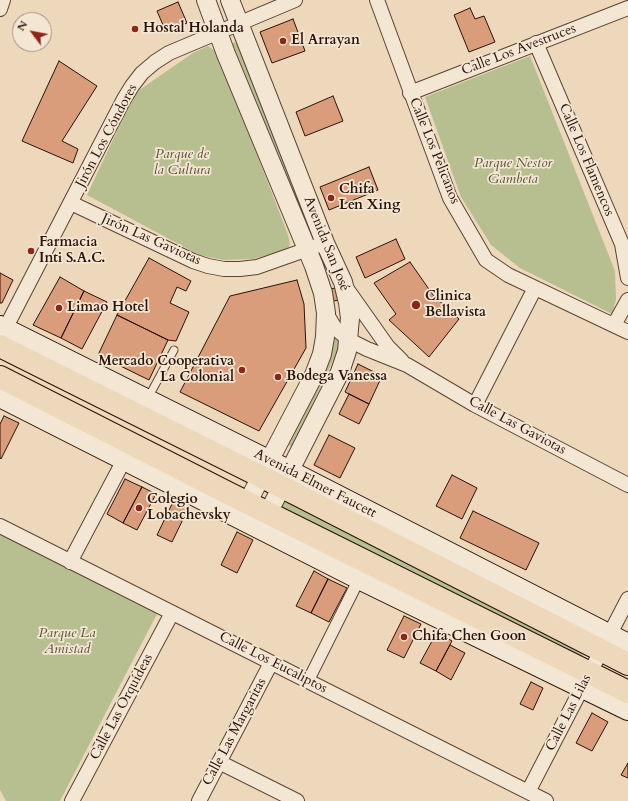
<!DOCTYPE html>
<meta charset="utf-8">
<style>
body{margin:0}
#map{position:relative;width:628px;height:801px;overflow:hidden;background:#edd8bb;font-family:Cardo,serif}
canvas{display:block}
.north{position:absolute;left:12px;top:12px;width:40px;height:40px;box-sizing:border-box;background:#f3e6d3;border:1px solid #a39181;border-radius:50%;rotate:302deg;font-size:11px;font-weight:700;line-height:16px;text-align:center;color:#2a1207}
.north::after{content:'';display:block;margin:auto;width:14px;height:18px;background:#8f2418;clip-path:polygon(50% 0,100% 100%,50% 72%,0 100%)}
</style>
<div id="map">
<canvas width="628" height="801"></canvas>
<div class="north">N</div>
</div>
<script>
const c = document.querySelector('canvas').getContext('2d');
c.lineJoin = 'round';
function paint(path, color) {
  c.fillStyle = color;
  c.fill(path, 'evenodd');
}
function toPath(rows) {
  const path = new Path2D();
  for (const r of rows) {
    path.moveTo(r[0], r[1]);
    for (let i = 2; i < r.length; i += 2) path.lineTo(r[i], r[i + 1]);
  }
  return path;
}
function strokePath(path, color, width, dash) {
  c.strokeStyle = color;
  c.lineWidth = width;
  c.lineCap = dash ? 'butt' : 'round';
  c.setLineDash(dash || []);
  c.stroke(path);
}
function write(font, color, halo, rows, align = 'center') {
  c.font = font + ' Cardo,serif';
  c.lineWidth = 3.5;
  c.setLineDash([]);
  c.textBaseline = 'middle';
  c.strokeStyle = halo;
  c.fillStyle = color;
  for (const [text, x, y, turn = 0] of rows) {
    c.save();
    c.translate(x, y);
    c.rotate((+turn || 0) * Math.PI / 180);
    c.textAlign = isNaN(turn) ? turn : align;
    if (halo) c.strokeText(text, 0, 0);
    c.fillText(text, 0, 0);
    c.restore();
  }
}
const green = toPath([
 [234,42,240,45,312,231,310,235,230,49],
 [208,46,218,53,287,232,290,243,288,250,253,259,224,260,199,255,87,195,135,93,193,53],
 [530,56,615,271,616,300,612,314,520,268,491,245,461,197,425,97],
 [331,328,341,341,339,348,292,447,283,442],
 [284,498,586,648,578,664,282,513,280,501],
 [0,534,158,612,60,801,6,801,0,790]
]);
const building = toPath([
 [178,2,187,23,166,32,157,11,178,2],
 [470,8,475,19,484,16,495,42,469,52,454,15,470,8],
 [293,19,305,51,272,63,260,32,293,19],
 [59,61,97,86,62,141,78,149,73,163,22,141,59,61],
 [333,96,343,121,305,136,296,112,333,96],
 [369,167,378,190,329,210,320,187,369,167],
 [396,239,405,259,365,278,356,257,396,239],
 [149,258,191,281,186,291,177,287,170,303,189,312,176,341,168,340,117,315,149,258],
 [410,262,433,295,459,319,429,357,389,320,396,314,374,283,410,262],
 [0,273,13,280,2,303,0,303,0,273],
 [60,277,84,291,61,338,33,325,60,277],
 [297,280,304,304,306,348,259,431,180,392,230,296,297,280],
 [335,288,338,300,330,302,327,290,335,288],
 [84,291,107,302,82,349,61,338,84,291],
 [117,315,168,340,149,380,98,355,117,315],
 [358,364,382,376,369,404,345,392,358,364],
 [349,394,369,404,359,424,339,414,349,394],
 [4,416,19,423,1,459,0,458,0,424,4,416],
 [329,435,355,448,340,478,314,465,329,435],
 [452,475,477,488,462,519,436,506,452,475],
 [125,479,142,487,123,523,107,514,125,479],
 [142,487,156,494,137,530,123,523,142,487],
 [173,502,188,509,172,542,157,535,173,502],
 [473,511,539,543,526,570,460,538,473,511],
 [237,532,253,540,237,573,221,565,237,532],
 [314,571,328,579,311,613,296,606,314,571],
 [328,579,347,588,329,622,311,613,328,579],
 [404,616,421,624,404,658,387,650,404,616],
 [437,632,452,641,436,671,420,663,437,632],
 [450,645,465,653,451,680,436,671,450,645],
 [531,682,543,688,533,710,520,704,531,682],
 [592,713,608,722,592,751,576,743,592,713],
 [628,763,628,778,621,775,628,763]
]);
const service = toPath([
 [148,398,174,350]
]);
const pedestrian = toPath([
 [308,681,359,579]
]);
const minor = toPath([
 [377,0,450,198,486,260,508,275,628,332],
 [0,9,3,0],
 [536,43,622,244,628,278],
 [410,93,628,8],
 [71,203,193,261,208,266,224,269,240,269,257,267,325,243],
 [347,289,388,347,402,361],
 [326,313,335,328,349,340,367,349,407,365,475,405,628,485],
 [614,325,628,300],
 [5,329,124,99,132,86,142,73,155,62,169,53,295,0],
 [475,405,535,288],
 [0,526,546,801],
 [70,562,124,460],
 [219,762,297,801],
 [528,792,628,599],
 [72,801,172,613],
 [199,801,271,663]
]);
const tertiary = toPath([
 [206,0,226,54,314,266,323,293,326,313,325,337,322,354,314,375,241,515],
 [230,0,325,243,343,282,348,303,350,318,347,351,340,372,262,525]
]);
const secondary = toPath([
 [0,326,290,471,628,644],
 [0,397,359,579,628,710]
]);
const primary = toPath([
 [0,346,298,495,628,664],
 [0,377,228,493,628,692]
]);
const markers = [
 [135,29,4,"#8f2418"],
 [283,41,4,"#8f2418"],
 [331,198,4,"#8f2418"],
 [31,251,4,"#8f2418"],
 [416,305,5,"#8f2418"],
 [59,308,4,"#8f2418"],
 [242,370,4,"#8f2418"],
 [278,377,4,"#8f2418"],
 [139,508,4,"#8f2418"],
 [404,637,4,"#8f2418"]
];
const poiNames = [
 ["Hostal Holanda",143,29],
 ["El Arrayan",291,41],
 ["Chifa",339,190],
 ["Len Xing",339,206],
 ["Farmacia",39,243],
 ["Inti S.A.C.",39,259],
 ["Clinica",425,297],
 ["Bellavista",425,313],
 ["Limao Hotel",67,308],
 ["Mercado Cooperativa",234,362,"right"],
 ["La Colonial",234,378,"right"],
 ["Bodega Vanessa",286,377],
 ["Colegio",147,500],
 ["Lobachevsky",147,516],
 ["Chifa Chen Goon",412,637]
];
const streetNames = [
 ["Calle Los Avestruces",519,50,-21],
 ["Jirón Los Cóndores",107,136,-62],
 ["Calle Los Pelicanos",434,151,68],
 ["Calle Los Flamencos",586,160,67],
 ["Jirón Las Gaviotas",151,240,24],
 ["Avenida San José",326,244,68],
 ["Calle Las Gaviotas",517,426,28],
 ["Avenida Elmer Faucett",315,484,27],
 ["Calle Los Eucaliptos",273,663,27],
 ["Calle Las Orquídeas",122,707,-62],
 ["Calle Las Lilas",569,713,-63],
 ["Calle Las Margaritas",235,732,-62]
];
const parkNames = [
 ["Parque de",182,155],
 ["la Cultura",182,171],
 ["Parque Nestor",513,164],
 ["Gambeta",513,180],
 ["Parque La",67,634],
 ["Amistad",67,650]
];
paint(green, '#b7bf91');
paint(building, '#da9d7b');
strokePath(building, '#2a1207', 1);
strokePath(service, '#5b4434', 9);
strokePath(pedestrian, '#5b4434', 13);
strokePath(minor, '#5b4434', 16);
strokePath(tertiary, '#5b4434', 20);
strokePath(secondary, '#2a1207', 22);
strokePath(primary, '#2a1207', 24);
strokePath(service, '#f3e6d3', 7);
strokePath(pedestrian, '#f3e6d3', 11);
strokePath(minor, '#f3e6d3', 14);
strokePath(tertiary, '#f3e6d3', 18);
strokePath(secondary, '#f3e6d3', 20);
strokePath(primary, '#edd8bb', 22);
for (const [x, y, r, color] of markers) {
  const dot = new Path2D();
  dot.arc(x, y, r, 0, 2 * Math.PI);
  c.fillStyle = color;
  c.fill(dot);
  strokePath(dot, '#f3e6d3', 1.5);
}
write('bold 14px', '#2a1207', '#f3e6d3', poiNames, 'left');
write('14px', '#2a1207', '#f3e6d3', streetNames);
write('italic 14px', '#5b4f37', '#f3e6d3', parkNames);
</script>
